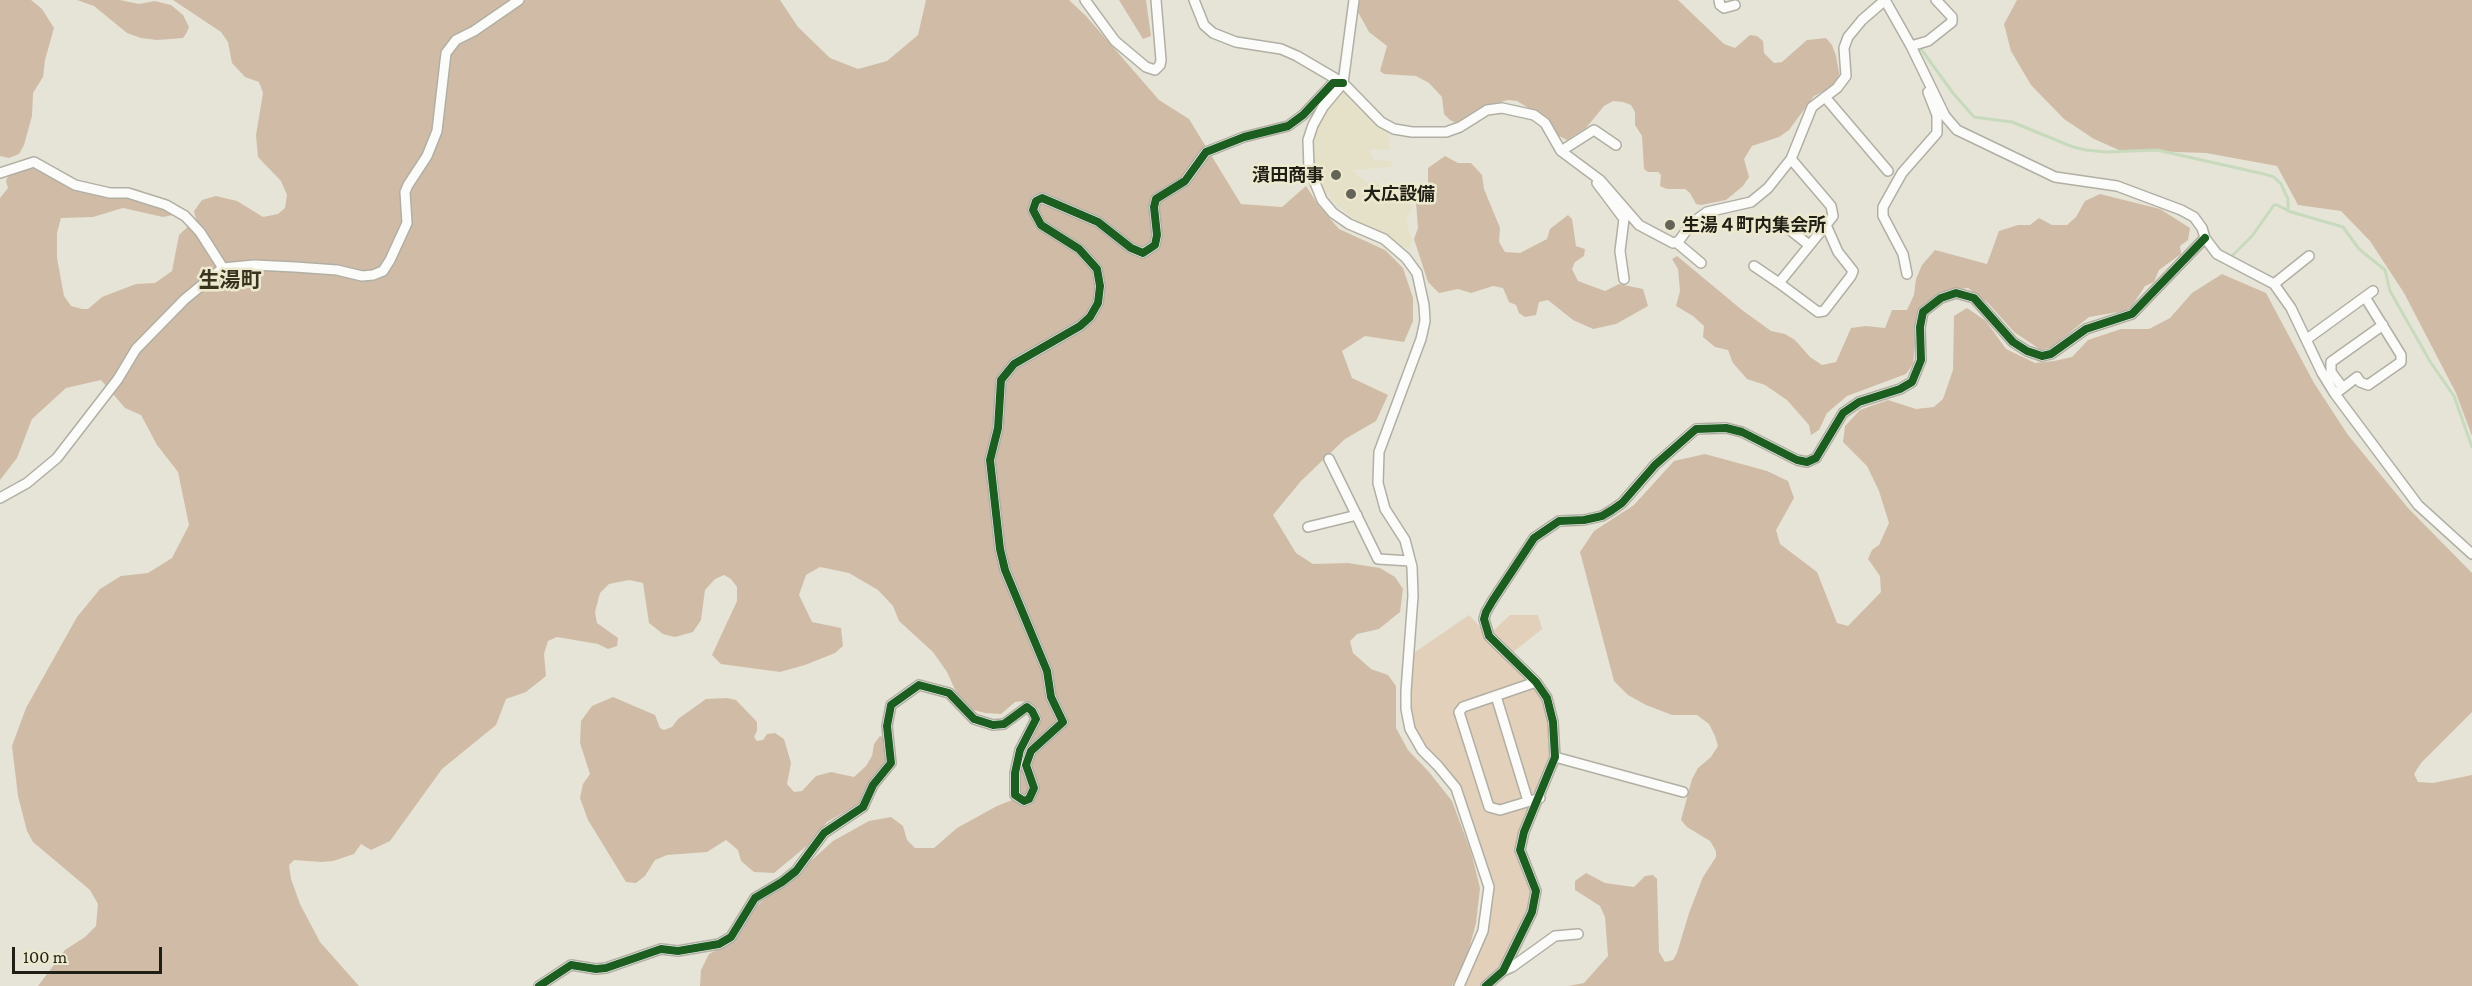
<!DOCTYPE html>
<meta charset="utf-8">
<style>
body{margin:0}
#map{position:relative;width:2472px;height:986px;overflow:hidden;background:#e6e4d6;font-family:"Crimson Pro",serif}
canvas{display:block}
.scale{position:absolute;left:12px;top:947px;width:150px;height:27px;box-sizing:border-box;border:3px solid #201f15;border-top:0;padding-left:8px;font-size:18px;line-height:21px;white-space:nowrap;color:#201f15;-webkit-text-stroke:4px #ede9cf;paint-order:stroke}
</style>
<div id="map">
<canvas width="2472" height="986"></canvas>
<div class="scale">100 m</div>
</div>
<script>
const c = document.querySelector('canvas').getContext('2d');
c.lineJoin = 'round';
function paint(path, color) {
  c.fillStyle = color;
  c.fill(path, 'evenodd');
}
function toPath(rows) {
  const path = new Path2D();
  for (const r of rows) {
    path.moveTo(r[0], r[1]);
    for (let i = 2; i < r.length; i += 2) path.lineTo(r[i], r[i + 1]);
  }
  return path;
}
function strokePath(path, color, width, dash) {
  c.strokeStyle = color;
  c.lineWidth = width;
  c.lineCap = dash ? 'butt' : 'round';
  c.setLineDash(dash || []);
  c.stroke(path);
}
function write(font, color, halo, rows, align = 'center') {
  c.font = font + ' "Crimson Pro","Noto Sans JP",serif';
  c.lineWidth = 5;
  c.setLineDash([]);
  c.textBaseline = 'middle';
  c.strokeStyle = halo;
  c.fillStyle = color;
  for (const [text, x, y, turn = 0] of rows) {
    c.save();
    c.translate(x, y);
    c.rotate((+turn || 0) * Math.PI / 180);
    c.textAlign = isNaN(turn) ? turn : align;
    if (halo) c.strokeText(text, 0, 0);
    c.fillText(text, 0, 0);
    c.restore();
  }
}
const built = toPath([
 [1343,88,1389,131,1390,150,1369,149,1373,160,1390,161,1393,167,1352,170,1371,186,1376,181,1384,189,1394,187,1407,192,1404,200,1413,207,1406,221,1412,240,1408,250,1361,225,1330,199,1331,197,1320,187,1312,168,1313,125]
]);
const green = toPath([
 [1469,615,1541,693,1552,731,1552,762,1518,850,1534,888,1528,915,1498,972,1480,986,1460,986,1488,905,1486,862,1468,818,1438,766,1416,739,1406,709,1408,657],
 [1510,615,1538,615,1542,629,1512,653,1492,632]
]);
const forest = toPath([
 [0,0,31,0,42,9,54,28,45,60,43,77,33,93,32,116,24,145,19,154,9,158,0,156],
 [77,0,120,0,139,4,155,1,171,5,183,15,189,27,187,32,183,38,157,40,141,38,127,33,94,6],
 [173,0,780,0,798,27,830,58,858,69,887,61,918,35,926,0,1069,0,1086,16,1159,100,1189,119,1241,204,1282,207,1306,186,1319,206,1339,229,1385,250,1403,268,1413,298,1413,321,1404,342,1365,336,1342,351,1352,378,1388,395,1376,421,1345,439,1301,481,1273,515,1296,553,1313,564,1348,563,1380,568,1395,577,1403,589,1400,612,1379,629,1357,634,1350,641,1353,653,1371,669,1388,675,1396,686,1396,728,1408,750,1429,772,1452,801,1471,852,1480,888,1476,923,1466,960,1452,986,700,986,701,970,709,954,727,945,743,929,749,914,760,903,794,876,833,841,869,821,891,817,903,826,907,840,915,848,934,848,957,828,997,806,1012,800,1019,790,1020,771,1026,749,1042,718,1038,708,1027,701,1015,702,1001,714,985,713,970,709,957,694,947,672,933,652,899,621,893,606,878,590,849,573,820,567,806,575,799,595,812,622,841,628,843,646,835,653,805,665,780,672,721,664,712,655,737,601,737,587,731,579,724,575,715,579,705,590,701,620,693,632,675,637,663,634,649,623,643,583,629,580,609,584,600,593,595,612,597,623,618,638,617,646,608,649,598,644,557,637,548,641,544,654,546,676,526,692,506,699,496,725,442,769,390,841,371,850,361,844,354,854,333,861,321,862,294,860,289,865,291,879,300,904,320,942,359,986,38,986,65,950,85,937,96,926,98,904,90,890,33,842,27,831,18,796,12,746,26,708,77,617,100,589,121,576,148,573,172,558,189,525,178,472,157,445,141,415,125,408,101,380,66,388,32,419,17,458,0,480,0,198,8,188,6,181,8,176,29,168,40,169,50,177,68,185,94,194,133,199,170,211,173,215,163,217,123,208,93,217,61,218,57,233,57,258,64,296,71,306,82,309,88,309,102,297,136,284,155,283,172,271,179,235,196,219,194,211,202,200,216,196,237,201,263,217,278,214,285,208,287,195,281,181,258,157,256,135,263,93,259,82,245,77,232,63,228,42,221,32],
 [1119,0,1146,0,1151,36,1143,39],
 [1357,0,1678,0,1724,44,1735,48,1750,35,1757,36,1763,41,1764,53,1774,63,1782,62,1807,40,1826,38,1832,45,1836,56,1840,78,1832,87,1814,96,1789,130,1779,137,1752,146,1744,159,1749,177,1743,186,1726,200,1701,205,1696,204,1690,193,1685,189,1667,189,1660,186,1661,175,1658,172,1648,172,1644,169,1642,136,1635,125,1635,112,1631,105,1623,102,1613,101,1604,106,1586,128,1567,140,1557,135,1548,120,1517,101,1508,100,1491,105,1456,123,1450,120,1444,114,1442,97,1429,83,1416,76,1384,74,1380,71,1387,46,1369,32,1358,12,1356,5],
 [2017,0,2472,0,2472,436,2456,393,2404,293,2370,241,2341,211,2298,205,2277,166,2206,153,2119,150,2094,139,2064,119,2031,85,2011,51,2004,24],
 [1445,156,1458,163,1471,163,1482,175,1484,189,1500,228,1499,242,1505,252,1520,253,1547,239,1550,229,1568,215,1572,219,1576,246,1585,249,1584,256,1575,262,1572,269,1578,281,1605,291,1619,284,1643,289,1648,306,1616,324,1593,329,1573,320,1548,300,1539,302,1536,315,1525,317,1519,313,1516,305,1509,302,1503,288,1493,286,1471,293,1458,289,1439,293,1428,282,1414,239,1418,228,1416,202,1421,196,1428,192,1428,168],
 [2100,194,2160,209,2190,228,2188,240,2180,246,2181,254,2159,270,2154,282,2145,286,2132,306,2124,311,2089,317,2052,347,2041,350,2014,332,1988,303,1968,288,1940,292,1924,304,1918,312,1913,364,1906,374,1847,396,1827,413,1819,430,1811,435,1809,425,1787,400,1765,385,1747,379,1733,363,1728,350,1715,347,1703,337,1704,326,1693,316,1676,306,1680,291,1678,269,1672,259,1677,256,1742,310,1771,331,1785,334,1795,340,1810,357,1822,365,1836,362,1851,328,1866,326,1885,328,1892,310,1907,310,1914,295,1916,279,1922,265,1935,250,1987,264,1999,231,2018,225,2030,225,2039,218,2052,225,2067,225,2076,217,2085,201],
 [2222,274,2266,293,2314,383,2348,435,2408,508,2472,573,2472,712,2421,763,2414,774,2418,782,2433,783,2472,775,2472,986,1568,986,1584,983,1608,956,1605,917,1600,906,1575,890,1575,881,1586,873,1605,883,1634,887,1645,876,1653,875,1657,879,1659,952,1665,962,1673,960,1677,953,1689,913,1703,877,1716,857,1716,851,1710,841,1687,827,1681,820,1692,779,1698,768,1711,757,1718,746,1715,736,1709,724,1697,715,1672,715,1646,705,1628,695,1614,681,1580,552,1594,531,1634,505,1674,461,1705,454,1767,471,1788,481,1794,498,1776,530,1780,544,1817,572,1837,623,1848,626,1881,592,1880,576,1868,559,1872,550,1879,545,1889,523,1879,491,1867,466,1843,442,1845,426,1860,410,1888,400,1916,409,1934,407,1943,399,1953,370,1954,316,1967,308,1986,321,2006,349,2035,363,2054,361,2072,357,2088,340,2121,329,2149,329,2170,318,2192,293],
 [613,697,655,715,660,728,664,730,672,727,678,719,706,699,727,698,736,700,757,722,757,731,754,737,757,741,763,740,767,734,775,733,784,739,791,763,787,784,794,792,802,791,816,776,831,772,854,777,866,766,872,756,874,744,880,736,885,738,886,763,860,803,827,822,809,844,774,873,754,872,741,861,738,850,726,840,707,852,667,855,655,860,645,876,636,883,626,882,588,820,580,798,583,784,590,774,580,743,581,721,592,706]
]);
const stream = toPath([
 [1921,49,1953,93,1974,117,2012,122,2073,147,2086,150,2106,152,2157,150,2264,174,2274,177,2281,184,2288,199,2288,211,2343,227,2359,249,2385,270,2390,291,2431,363,2454,396,2472,447],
 [2231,257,2252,236,2274,205,2277,205,2287,210]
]);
const street = toPath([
 [1085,0,1115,41,1146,67,1155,70,1160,65,1161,60,1156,0],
 [1194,0,1204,25,1213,33,1236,42,1281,49,1297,56,1343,83,1381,122,1394,129,1412,132,1446,132,1460,127,1487,110,1502,108,1534,115,1545,123,1561,151,1600,180,1639,225,1673,243,1678,242,1692,223,1707,212,1751,202,1768,188,1791,159,1812,107,1837,88,1846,76,1844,48,1848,37,1862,20,1885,0],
 [1354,0,1343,83,1323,107,1313,125,1308,140,1309,168,1322,200,1333,213,1349,224,1384,239,1406,258,1417,273,1424,305,1425,321,1421,339,1379,452,1378,483,1385,509,1405,540,1412,567,1413,596,1406,691,1406,709,1410,729,1422,750,1438,766,1456,788,1489,887,1483,931,1459,986],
 [1719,0,1720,5,1724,8,1735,5],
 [1885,0,1911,46,1945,116,1957,130,2055,177,2117,186,2181,210,2194,217,2202,228,2205,238,2217,254,2274,284,2291,308,2322,373,2335,394,2418,505,2472,554],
 [1911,46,1928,41,1952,22,1952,17,1936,0],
 [1825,97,1888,171],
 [1561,151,1594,130,1616,145],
 [1791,159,1831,206,1833,216,1826,225],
 [0,173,34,162,75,185,110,193,128,193,166,205,185,216,200,232,223,268],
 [1597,183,1624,219,1620,251,1624,279],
 [1826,225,1838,252,1853,271,1851,276,1824,311,1818,312,1779,283,1826,225],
 [1785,226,1809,245],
 [1676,242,1701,263],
 [1754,266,1779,283],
 [1907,274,1903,254,1883,216,1883,207,1902,173,1937,133,1937,115,1928,92],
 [2274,284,2309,256],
 [2307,339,2373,291],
 [2343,388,2331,372,2331,362,2383,325],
 [2335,394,2357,377,2360,382,2368,385,2401,362,2401,355,2365,297],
 [1329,459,1378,559,1410,561],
 [0,498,27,483,57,458,118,379,136,349,185,299,223,268,254,265,295,267,337,270,362,276,373,275,383,271,390,260,407,223,405,192,408,185,427,156,437,131,446,53,456,40,474,31,519,0],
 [1308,527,1357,515],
 [1536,682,1463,707,1459,712,1489,807,1500,810,1540,798],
 [1496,696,1528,801],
 [1555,757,1683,792],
 [1503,971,1512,967,1555,936,1578,934],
 [539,986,571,965,596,969,606,968,661,949,678,951,719,944,731,937,755,898,782,882,796,871,824,833,863,807,873,785,891,763,887,726,891,705,919,685,949,693,974,719,993,725,1004,724,1027,707,1032,711,1036,719,1020,750,1015,773,1015,795,1024,801,1029,799,1034,788,1026,765,1031,751,1063,722,1051,697,1047,671,1005,570,1000,549,990,460,998,428,1001,380,1014,364,1080,326,1090,317,1098,303,1100,286,1097,269,1079,249,1041,225,1033,210,1036,201,1042,198,1098,222,1131,248,1143,253,1155,245,1157,235,1154,207,1156,199,1185,181,1206,152,1244,137,1288,126,1303,115,1333,83,1343,83],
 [1486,986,1503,971,1532,912,1536,891,1520,850,1524,832,1555,757,1553,722,1547,698,1536,682,1489,636,1484,619,1486,612,1493,600,1534,538,1559,521,1584,520,1602,516,1612,510,1622,503,1655,465,1696,429,1726,428,1742,432,1797,460,1807,462,1816,458,1843,413,1859,402,1900,389,1912,382,1921,360,1920,327,1923,312,1941,298,1956,293,1974,298,2013,342,2027,351,2042,356,2051,354,2086,329,2132,314,2205,238]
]);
const cycleway = toPath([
 [539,986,571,965,596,969,606,968,661,949,678,951,719,944,731,937,755,898,782,882,796,871,824,833,863,807,873,785,891,763,887,726,891,705,919,685,949,693,974,719,993,725,1004,724,1027,707,1032,711,1036,719,1020,750,1015,773,1015,795,1024,801,1029,799,1034,788,1026,765,1031,751,1063,722,1051,697,1047,671,1005,570,1000,549,990,460,998,428,1001,380,1014,364,1080,326,1090,317,1098,303,1100,286,1097,269,1079,249,1041,225,1033,210,1036,201,1042,198,1098,222,1131,248,1143,253,1155,245,1157,235,1154,207,1156,199,1185,181,1206,152,1244,137,1288,126,1303,115,1333,83,1343,83],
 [1486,986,1503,971,1532,912,1536,891,1520,850,1524,832,1555,757,1553,722,1547,698,1536,682,1489,636,1484,619,1486,612,1493,600,1534,538,1559,521,1584,520,1602,516,1612,510,1622,503,1655,465,1696,429,1726,428,1742,432,1797,460,1807,462,1816,458,1843,413,1859,402,1900,389,1912,382,1921,360,1920,327,1923,312,1941,298,1956,293,1974,298,2013,342,2027,351,2042,356,2051,354,2086,329,2132,314,2205,238]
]);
const markers = [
 [1336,175,6,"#656459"],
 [1351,194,6,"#656459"],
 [1670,225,6,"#656459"]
];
const poiNames = [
 ["潰田商事",1324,175,"right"],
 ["大広設備",1363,194],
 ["生湯４町内集会所",1682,225]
];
const quarterNames = [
 ["生湯町",230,281]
];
paint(built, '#e5e1c9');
paint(green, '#e2d0ba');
paint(forest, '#d0bca6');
strokePath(stream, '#c8dabd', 3);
strokePath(street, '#b1afa4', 12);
strokePath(street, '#fbfbf9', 9);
strokePath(cycleway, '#1b5e20', 8);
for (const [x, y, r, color] of markers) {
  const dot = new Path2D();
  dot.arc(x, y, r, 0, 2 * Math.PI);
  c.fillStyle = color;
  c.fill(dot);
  strokePath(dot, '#ede9cf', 2);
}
write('bold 18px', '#201f15', '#ede9cf', poiNames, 'left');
write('bold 21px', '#38341f', '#ede9cf', quarterNames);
</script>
